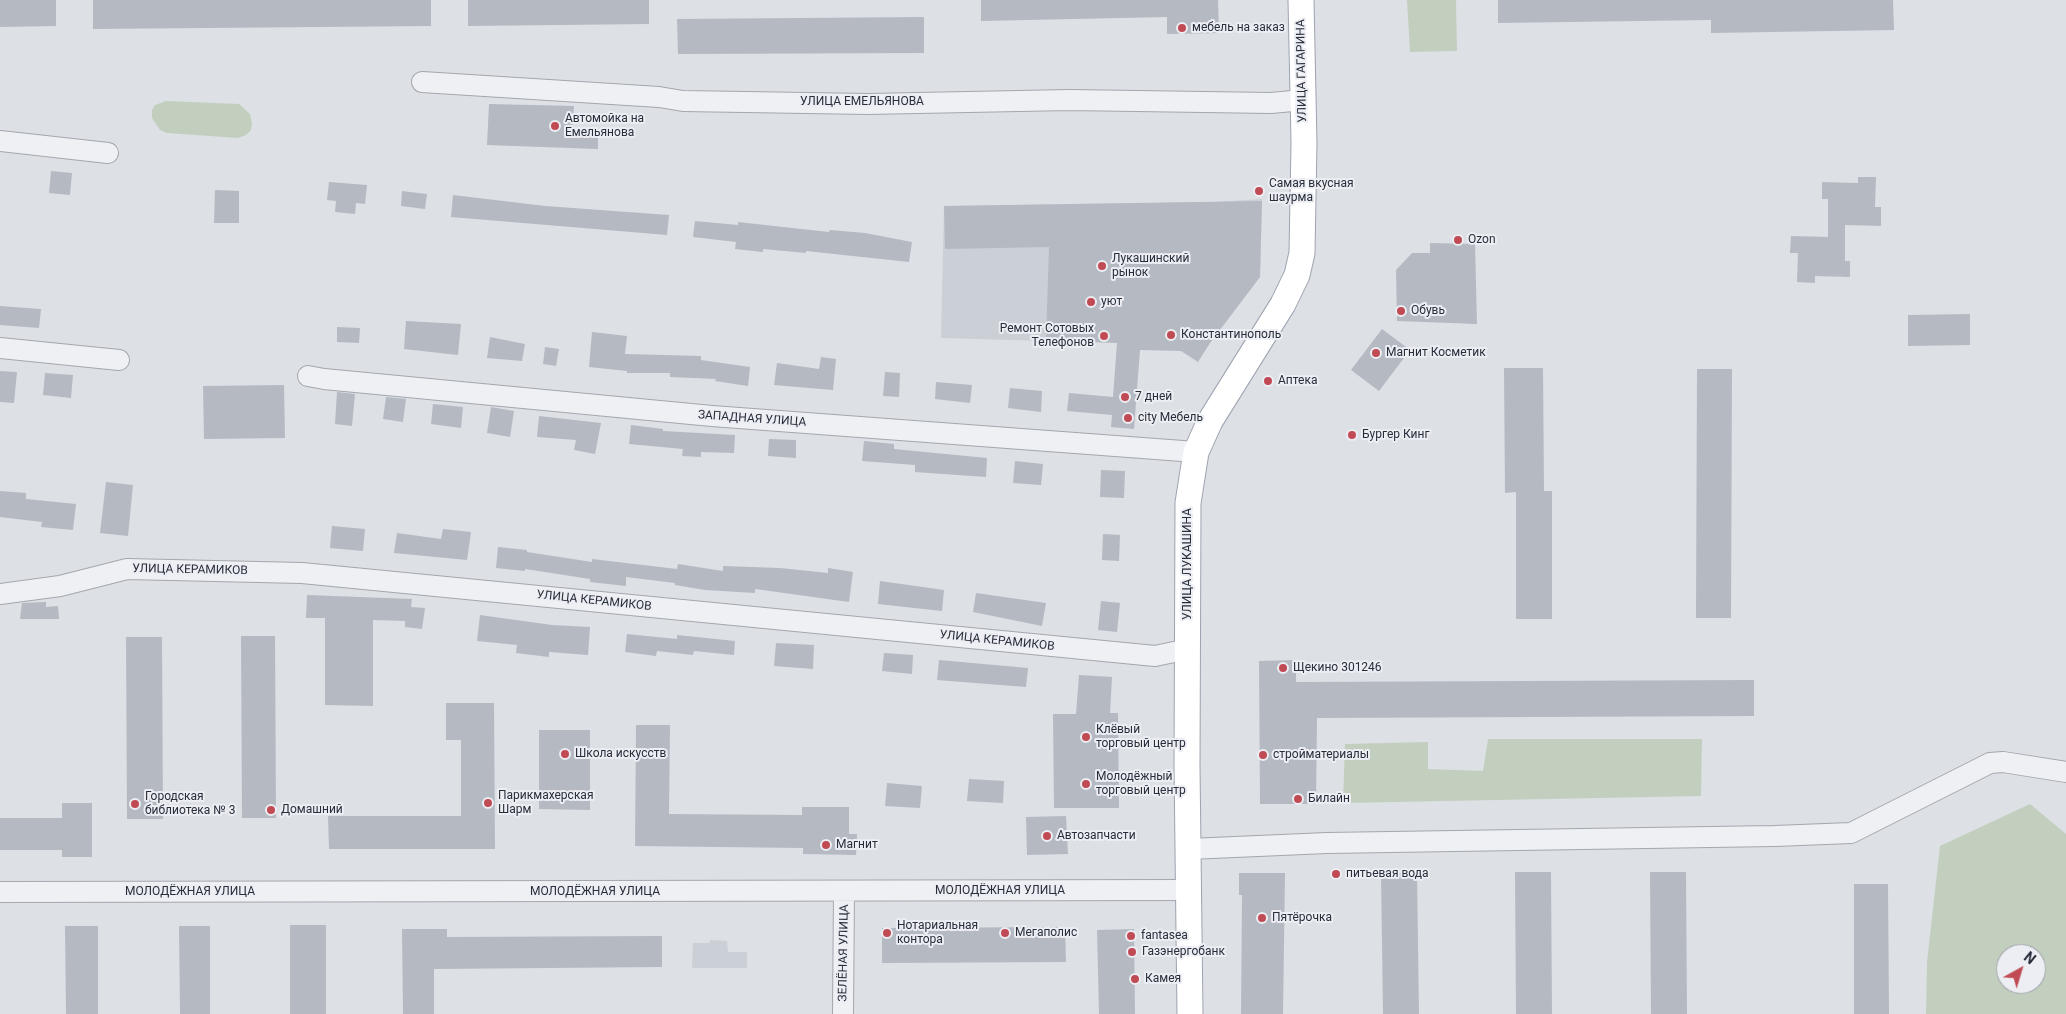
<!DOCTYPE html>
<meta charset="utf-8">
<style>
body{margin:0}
#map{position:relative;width:2066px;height:1014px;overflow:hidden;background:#dde0e5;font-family:Roboto,sans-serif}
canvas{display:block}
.north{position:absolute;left:1996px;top:944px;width:50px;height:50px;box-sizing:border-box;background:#eceef3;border:1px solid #9ea1a9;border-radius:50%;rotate:39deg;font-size:14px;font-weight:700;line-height:20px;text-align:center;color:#282d3a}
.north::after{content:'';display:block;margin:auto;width:18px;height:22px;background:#c14b54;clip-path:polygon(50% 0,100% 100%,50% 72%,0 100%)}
</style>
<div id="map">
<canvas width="2066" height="1014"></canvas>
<div class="north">N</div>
</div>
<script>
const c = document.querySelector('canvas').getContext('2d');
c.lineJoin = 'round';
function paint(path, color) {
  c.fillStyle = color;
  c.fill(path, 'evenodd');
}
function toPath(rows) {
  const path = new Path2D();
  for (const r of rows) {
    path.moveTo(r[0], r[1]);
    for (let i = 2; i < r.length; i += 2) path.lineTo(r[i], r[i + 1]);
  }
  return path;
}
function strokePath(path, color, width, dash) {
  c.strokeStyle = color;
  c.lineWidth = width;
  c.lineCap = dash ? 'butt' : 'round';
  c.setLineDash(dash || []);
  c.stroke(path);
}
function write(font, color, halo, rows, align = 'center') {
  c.font = font + ' Roboto,sans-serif';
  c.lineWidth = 4;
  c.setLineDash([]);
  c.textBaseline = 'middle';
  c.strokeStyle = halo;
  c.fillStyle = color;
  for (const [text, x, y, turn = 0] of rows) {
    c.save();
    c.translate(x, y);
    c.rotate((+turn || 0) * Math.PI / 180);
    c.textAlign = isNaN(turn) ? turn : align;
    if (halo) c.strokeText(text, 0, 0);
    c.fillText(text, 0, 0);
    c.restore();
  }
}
const built = toPath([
 [1262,199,1260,277,1225,323,1119,343,941,338,944,206,1215,202],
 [710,940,727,941,728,952,747,952,747,968,692,968,693,943,710,943]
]);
const green = toPath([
 [1407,0,1456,0,1457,51,1410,52],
 [166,101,239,104,250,114,252,123,251,130,246,135,238,138,167,133,160,130,152,118,152,110,155,105],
 [1488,739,1702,739,1701,796,1343,803,1345,744,1428,742,1428,769,1483,771],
 [2030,804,2066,834,2066,1014,1926,1014,1927,962,1940,846],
 [2006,954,2036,954,2036,984,2006,984]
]);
const building = toPath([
 [0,0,56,0,56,26,0,27],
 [93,0,431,0,431,26,93,29],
 [468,0,649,0,649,24,468,26],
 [981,0,1218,0,1219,33,1167,34,1167,17,981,21],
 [1498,0,1893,0,1894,30,1711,33,1711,20,1498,23],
 [924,17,924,53,678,54,677,19],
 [489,104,574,106,572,133,598,133,598,149,487,145],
 [51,171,72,173,70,195,49,193],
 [1858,177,1876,177,1875,207,1881,207,1881,226,1845,225,1845,261,1850,261,1850,277,1815,276,1815,283,1797,282,1798,253,1790,253,1791,236,1828,237,1828,199,1822,199,1822,182,1858,183],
 [329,182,367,185,365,204,356,203,355,214,335,212,336,201,327,200],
 [215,190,239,191,239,223,214,223],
 [402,191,427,194,425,209,401,206],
 [453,195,545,206,669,215,667,235,451,217],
 [1262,201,1260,277,1210,343,1198,362,1181,351,1140,350,1134,429,1111,427,1112,415,1067,411,1069,393,1113,397,1117,343,1046,340,1049,247,945,249,944,206],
 [695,221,738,225,738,222,829,232,830,230,865,233,912,242,909,262,806,251,806,253,763,249,763,252,735,249,736,242,693,237],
 [1430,243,1475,244,1477,324,1397,321,1396,270,1412,253,1430,253],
 [0,306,41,309,39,328,0,325],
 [1970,314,1970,345,1908,346,1908,315],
 [406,321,461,324,458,355,404,349],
 [337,327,360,328,359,343,337,342],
 [1382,329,1410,350,1379,391,1351,370],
 [592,332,627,336,625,354,701,356,701,360,750,367,748,386,715,381,716,379,670,377,670,373,627,373,627,371,589,367],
 [490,337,525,344,522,361,487,358],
 [545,347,559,349,556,366,543,364],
 [821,357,836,359,833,390,774,385,777,363,819,369],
 [1504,368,1543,368,1544,491,1552,491,1552,619,1516,619,1516,492,1505,493],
 [1697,369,1732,369,1731,618,1696,618],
 [0,371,17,372,14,403,0,402],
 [885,372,900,373,899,397,883,396],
 [45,373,73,375,71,398,43,395],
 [936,382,972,385,970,403,935,399],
 [284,385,285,438,204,439,203,386],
 [1010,388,1042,391,1041,412,1008,408],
 [337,392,355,394,352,426,335,424],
 [386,397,406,399,403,422,383,419],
 [433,404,463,407,461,428,431,424],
 [491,407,514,411,510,437,487,433],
 [539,416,601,423,595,454,574,450,576,440,537,437],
 [631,425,663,429,663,431,735,435,734,453,701,452,701,457,682,456,683,449,629,444],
 [769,439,796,440,796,458,768,456],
 [864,441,894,444,894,449,987,458,986,477,915,472,915,465,862,461],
 [1015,461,1043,464,1041,485,1013,483],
 [1101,470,1125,471,1124,498,1100,497],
 [106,482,133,485,128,536,100,533],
 [0,491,26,493,26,499,76,504,73,530,41,527,42,522,0,517],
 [332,526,365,529,363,551,330,548],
 [443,529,471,532,467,560,394,553,397,533,441,539],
 [1103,534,1120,535,1119,561,1102,560],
 [498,547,527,550,527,552,592,562,592,559,677,569,678,564,723,571,723,566,780,568,828,573,828,568,853,572,849,602,755,589,755,593,705,590,675,585,675,583,626,577,626,586,590,582,590,579,525,569,525,571,496,568],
 [880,581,944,590,942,611,878,604],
 [976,593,1046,603,1042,626,973,612],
 [307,595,412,599,411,607,425,608,422,629,405,627,405,621,373,620,373,706,325,705,325,618,306,618],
 [1101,601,1120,603,1117,632,1098,630],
 [46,602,46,607,58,606,59,619,20,619,22,603],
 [480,615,552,625,590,627,588,655,549,652,549,657,516,653,517,645,477,641],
 [627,634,677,639,677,635,735,641,734,655,694,651,693,655,657,651,656,656,625,652],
 [241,636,275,636,276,818,242,818],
 [126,637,162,637,163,819,127,819],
 [776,643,814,645,813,669,774,666],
 [884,653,913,655,912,674,882,671],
 [939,660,1028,668,1026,687,937,680],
 [1296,660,1296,682,1754,680,1754,716,1317,718,1316,804,1260,804,1259,661],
 [1079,675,1112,677,1110,713,1118,713,1119,808,1054,808,1053,714,1076,714],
 [446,703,494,703,495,849,329,849,328,816,461,816,461,740,446,740],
 [636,725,670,725,669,814,802,815,802,807,849,807,849,834,857,834,856,855,803,854,803,848,635,846],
 [539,730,590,730,590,810,539,809],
 [969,779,1004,781,1003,803,967,801],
 [887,783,922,786,920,808,885,806],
 [62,803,92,803,92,857,62,857,62,850,0,850,0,818,62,818],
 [1066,816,1068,854,1027,855,1026,817],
 [1417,872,1419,1014,1383,1014,1381,873],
 [1515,872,1551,872,1552,1014,1516,1014],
 [1650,872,1686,872,1687,1014,1651,1014],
 [1239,873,1285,873,1283,1014,1241,1014,1242,895,1239,895],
 [1854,884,1888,884,1889,1014,1854,1014],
 [290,925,326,925,326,1014,290,1014],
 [65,926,98,926,98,1014,66,1014],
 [179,926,210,926,210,1014,180,1014],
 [1065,927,1066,962,882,963,882,928],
 [402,929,447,929,447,937,662,936,662,967,434,969,434,1014,403,1014],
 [1134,929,1135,1014,1099,1014,1097,930]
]);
const minor = toPath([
 [422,82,659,97,683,101,868,104,1069,100,1271,103,1303,100],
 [0,141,108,153],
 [0,348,119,360],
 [308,376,324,379,712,416,1196,452],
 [0,594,60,586,127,569,302,573,1155,656,1188,649],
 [1189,849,1327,843,1775,836,1851,833,1990,763,2003,762,2066,772],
 [0,892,1189,890],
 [843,1014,844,892]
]);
const major = toPath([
 [1190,1014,1187,766,1188,503,1196,452,1210,421,1283,304,1297,275,1302,253,1304,143,1301,0]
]);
const markers = [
 [1182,28,5,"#c14b54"],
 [555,126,5,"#c14b54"],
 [1259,191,5,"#c14b54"],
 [1458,240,5,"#c14b54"],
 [1102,266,5,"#c14b54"],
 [1091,302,5,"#c14b54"],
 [1401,311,5,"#c14b54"],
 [1171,335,5,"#c14b54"],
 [1104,336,5,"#c14b54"],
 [1376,353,5,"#c14b54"],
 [1268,381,5,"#c14b54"],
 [1125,397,5,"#c14b54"],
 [1128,418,5,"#c14b54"],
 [1352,435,5,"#c14b54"],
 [1283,668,5,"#c14b54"],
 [1086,737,5,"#c14b54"],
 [565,754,5,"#c14b54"],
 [1263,755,5,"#c14b54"],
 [1086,784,5,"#c14b54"],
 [1298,799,5,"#c14b54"],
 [488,803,5,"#c14b54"],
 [135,804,5,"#c14b54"],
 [271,810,5,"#c14b54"],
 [1047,836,5,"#c14b54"],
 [826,845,5,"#c14b54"],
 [1336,874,5,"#c14b54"],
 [1262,918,5,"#c14b54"],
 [887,933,5,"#c14b54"],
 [1005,933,5,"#c14b54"],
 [1131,936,5,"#c14b54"],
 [1132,952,5,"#c14b54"],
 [1135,979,5,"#c14b54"]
];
const poiNames = [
 ["мебель на заказ",1192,28],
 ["Автомойка на",565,119],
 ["Емельянова",565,133],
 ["Самая вкусная",1269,184],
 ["шаурма",1269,198],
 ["Ozon",1468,240],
 ["Лукашинский",1112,259],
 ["рынок",1112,273],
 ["уют",1101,302],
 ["Обувь",1411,311],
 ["Ремонт Сотовых",1094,329,"right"],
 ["Телефонов",1094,343,"right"],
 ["Константинополь",1181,335],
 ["Магнит Косметик",1386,353],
 ["Аптека",1278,381],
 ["7 дней",1135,397],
 ["city Мебель",1138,418],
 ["Бургер Кинг",1362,435],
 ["Щекино 301246",1293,668],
 ["Клёвый",1096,730],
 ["торговый центр",1096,744],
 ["Школа искусств",575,754],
 ["стройматериалы",1273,755],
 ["Молодёжный",1096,777],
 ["торговый центр",1096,791],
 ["Парикмахерская",498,796],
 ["Шарм",498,810],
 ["Городская",145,797],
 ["библиотека № 3",145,811],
 ["Билайн",1308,799],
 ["Домашний",281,810],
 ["Автозапчасти",1057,836],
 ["Магнит",836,845],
 ["питьевая вода",1346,874],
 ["Пятёрочка",1272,918],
 ["Нотариальная",897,926],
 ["контора",897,940],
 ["Мегаполис",1015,933],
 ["fantasea",1141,936],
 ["Газэнергобанк",1142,952],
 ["Камея",1145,979]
];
const streetNames = [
 ["УЛИЦА ГАГАРИНА",1302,71,-91],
 ["УЛИЦА ЕМЕЛЬЯНОВА",862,102],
 ["ЗАПАДНАЯ УЛИЦА",752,419,4],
 ["УЛИЦА ЛУКАШИНА",1188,564,-90],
 ["УЛИЦА КЕРАМИКОВ",190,570,1],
 ["УЛИЦА КЕРАМИКОВ",594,601,6],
 ["УЛИЦА КЕРАМИКОВ",997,641,6],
 ["МОЛОДЁЖНАЯ УЛИЦА",1000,891],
 ["МОЛОДЁЖНАЯ УЛИЦА",190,892],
 ["МОЛОДЁЖНАЯ УЛИЦА",595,892],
 ["ЗЕЛЁНАЯ УЛИЦА",844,953,-89]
];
paint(built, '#cbcfd6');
paint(green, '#c2cfbf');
paint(building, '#b5b9c2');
strokePath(minor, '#a3a7ae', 22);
strokePath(major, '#9da3b0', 27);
strokePath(minor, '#eff0f4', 20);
strokePath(major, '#fff', 25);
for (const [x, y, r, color] of markers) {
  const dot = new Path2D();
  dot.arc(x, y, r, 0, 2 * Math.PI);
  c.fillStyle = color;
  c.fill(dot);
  strokePath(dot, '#eceef3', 2);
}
write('12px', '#282d3a', '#eceef3', poiNames, 'left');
write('12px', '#282d3a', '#eceef3', streetNames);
</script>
